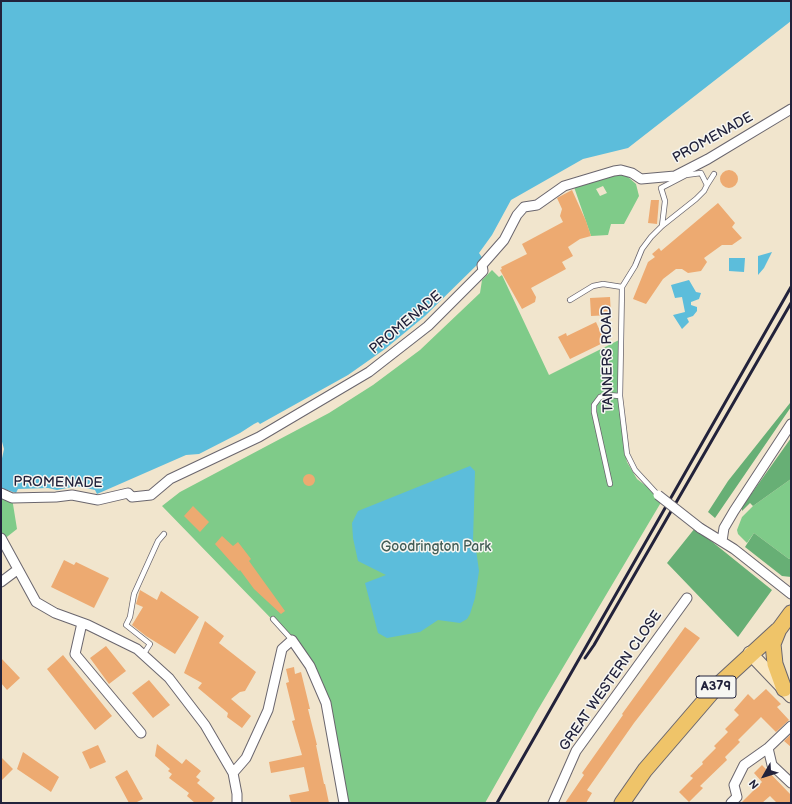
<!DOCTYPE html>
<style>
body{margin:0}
#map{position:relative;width:792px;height:804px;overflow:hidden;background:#f1e5cd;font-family:"Balsamiq Sans",sans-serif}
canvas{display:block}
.frame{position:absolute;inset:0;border:2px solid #22223b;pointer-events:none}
.north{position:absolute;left:744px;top:756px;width:40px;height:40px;-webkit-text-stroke:3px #f6f6f2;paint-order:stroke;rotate:231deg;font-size:11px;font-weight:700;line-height:16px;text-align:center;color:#22223b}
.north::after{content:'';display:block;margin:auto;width:14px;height:18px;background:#22223b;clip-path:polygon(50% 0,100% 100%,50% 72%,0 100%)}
</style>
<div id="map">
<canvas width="792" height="804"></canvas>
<div class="frame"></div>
<div class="north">N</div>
</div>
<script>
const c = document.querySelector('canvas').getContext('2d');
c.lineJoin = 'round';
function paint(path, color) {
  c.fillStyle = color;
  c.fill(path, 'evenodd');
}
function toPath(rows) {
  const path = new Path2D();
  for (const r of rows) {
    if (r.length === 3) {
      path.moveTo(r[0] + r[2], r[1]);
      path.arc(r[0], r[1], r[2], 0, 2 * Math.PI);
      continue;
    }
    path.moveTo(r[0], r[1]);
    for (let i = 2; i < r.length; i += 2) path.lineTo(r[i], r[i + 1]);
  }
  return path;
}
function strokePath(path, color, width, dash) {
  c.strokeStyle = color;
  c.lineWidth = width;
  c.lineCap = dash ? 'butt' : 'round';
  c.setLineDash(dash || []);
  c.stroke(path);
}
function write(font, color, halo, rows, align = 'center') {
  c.font = font + ' "Balsamiq Sans",sans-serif';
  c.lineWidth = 3;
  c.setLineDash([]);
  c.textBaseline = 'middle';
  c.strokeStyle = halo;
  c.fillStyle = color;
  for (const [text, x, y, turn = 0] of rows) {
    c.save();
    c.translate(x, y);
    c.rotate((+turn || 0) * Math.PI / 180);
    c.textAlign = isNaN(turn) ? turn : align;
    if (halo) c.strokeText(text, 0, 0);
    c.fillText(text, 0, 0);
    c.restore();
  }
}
const green = toPath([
 [621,174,628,177,636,184,639,196,624,224,611,224,608,235,591,236,574,187],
 [603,186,607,193,600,196,596,189],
 [492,270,499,277,502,275,549,375,621,339,620,401,624,448,627,462,637,479,663,499,536,713,485,803,344,803,326,703,292,640,162,506,180,492,329,413,373,385,420,350,480,293,482,280],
 [791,479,791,558,789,559,754,533,747,543,738,534,737,530,742,517,753,506],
 [1,493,12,498,17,529,3,540,1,538]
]);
const forest = toPath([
 [790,403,791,407,715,518,708,512,728,481],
 [791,438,791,479,753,506,750,503,742,511,742,507],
 [695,528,772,590,738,637,667,563],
 [754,533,789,559,791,558,791,577,782,576,745,547]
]);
const water = toPath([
 [1,1,791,1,791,21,628,148,583,159,511,200,492,235,479,253,483,259,425,316,385,349,348,375,260,424,258,422,254,424,240,433,199,454,186,455,97,494,95,490,77,486,57,490,48,488,18,489,16,493,1,488,1,463,4,449,1,438],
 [772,252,764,268,758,275,758,256],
 [729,258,745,258,744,272,729,271],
 [689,280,696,292,701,293,699,299,691,302,691,305,697,307,697,311,693,316,687,318,689,322,682,329,673,315,685,312,682,297,675,298,671,285],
 [470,466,475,471,473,541,475,542,479,571,475,598,470,614,467,619,460,623,438,620,420,632,387,638,378,633,365,583,386,575,358,561,353,538,352,523,358,511]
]);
const building = toPath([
 [729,179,9],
 [572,190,586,221,591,236,580,239,568,247,573,256,562,262,566,269,531,288,536,297,535,302,522,309,500,270,502,269,501,267,527,254,522,244,563,222,560,216,562,209,557,198],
 [651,200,659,200,657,224,648,223],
 [718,203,735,223,732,227,742,238,732,245,722,245,704,258,707,262,701,271,688,273,682,269,676,269,663,279,646,304,633,299,648,262,655,257,652,254,659,248,661,251],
 [610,297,611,315,591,316,590,298],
 [596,322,605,342,570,359,558,337,566,333,567,336],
 [309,480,6],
 [193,506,209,522,200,532,184,516],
 [222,536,233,546,238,542,251,559,249,561,285,611,281,614,254,589,240,570,239,571,215,544],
 [64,560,74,565,76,562,109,578,94,608,51,587],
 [140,590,157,600,161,591,199,617,175,654,146,636,132,625,143,607,136,604],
 [205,621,224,636,219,643,256,672,245,691,240,692,231,699,251,716,242,728,227,717,228,713,198,688,202,683,184,673],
 [685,627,700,638,634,723,587,790,592,793,586,803,565,803,584,775,582,773,623,715,622,714],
 [106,646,126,671,109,684,90,658],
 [63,655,112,716,95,730,47,669],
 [1,658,20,678,7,690,1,683],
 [294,667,295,674,301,672,310,709,308,709,317,745,316,745,324,784,325,784,329,803,291,803,289,795,309,791,304,767,271,773,269,762,302,755,292,721,295,720,286,683,289,682,286,669],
 [149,680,170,705,153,718,132,693],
 [766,689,781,704,777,707,789,720,776,732,761,717,738,740,740,742,725,757,727,760,700,786,703,788,689,802,679,792,693,778,690,776,703,764,702,762,716,748,714,746,728,732,725,729,739,715,734,710,748,694,754,700],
 [791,734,791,747,784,741],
 [157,744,182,764,186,759,201,771,196,777,200,780,197,783,215,798,211,803,195,803,187,796,189,793,169,778,172,774,168,771,170,769,155,756],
 [98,745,106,762,90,769,82,752],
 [23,752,59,777,51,792,17,769],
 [1,757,13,769,1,781],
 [762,765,791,795,791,803,777,803,770,796,762,803,741,803,762,782,754,773],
 [127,770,143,799,135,803,129,803,115,777]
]);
const lane = toPath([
 [707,185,714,174],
 [570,300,593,286,603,284,622,287],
 [610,484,594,412,594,405,600,397,608,395,620,396],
 [658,495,635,470,627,454,620,396,622,287,635,266,642,249,651,237,662,226,696,199,704,191,707,185,701,173,686,175,661,188,665,201,662,226],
 [273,619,292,640],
 [143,655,150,644,126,625,130,617,134,594,158,541,164,534]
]);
const street = toPath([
 [1,493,12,498,56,497,72,495,98,500,128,493,132,497,151,495,170,479,259,437,369,372,428,326,483,271,482,265,504,240,517,215,524,207,537,205,564,186,614,171,621,170,632,173,641,179,675,176,708,159,791,109],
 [700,528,734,549,791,594],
 [1,538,36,602,55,613,88,625,137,649,169,678,205,725,233,773],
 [722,541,724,528,734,511,791,424],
 [1,582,17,570],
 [82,623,75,654,141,733],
 [768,748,772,765,791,783],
 [237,803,237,794,233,773,246,758,268,710,282,649,292,640,310,666,326,703,344,803],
 [553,803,576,751,687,598],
 [731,803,737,797,734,785,744,765,768,748,791,726]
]);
const secondary = toPath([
 [750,653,791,696]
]);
const primary = toPath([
 [779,629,773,644,775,664,784,689],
 [622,803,645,770,719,684,780,628,791,613]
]);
const rail = toPath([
 [585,658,594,645,791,303],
 [497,803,791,287]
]);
const streetBridge = toPath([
 [658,495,700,528]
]);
const shields = [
 [716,687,40]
];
const shieldNames = [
 ["A379",716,687]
];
const streetNames = [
 ["PROMENADE",713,138,-29],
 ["PROMENADE",406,323,-40],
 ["TANNERS ROAD",608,359,-91],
 ["PROMENADE",58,483,1],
 ["GREAT WESTERN CLOSE",611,681,-55]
];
const parkNames = [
 ["Goodrington Park",436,547]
];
paint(green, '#7fcb89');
paint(forest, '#67af75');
paint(water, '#5cbddb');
paint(building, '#edaa71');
strokePath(lane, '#6a666e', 6);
strokePath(street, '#6a666e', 11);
strokePath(secondary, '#6a666e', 15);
strokePath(primary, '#6a666e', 17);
strokePath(lane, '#fff', 4.5);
strokePath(street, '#fff', 9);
strokePath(secondary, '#f9e7c3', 13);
strokePath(primary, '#efc469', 15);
strokePath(rail, '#22223b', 3);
strokePath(streetBridge, '#6a666e', 11, []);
strokePath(streetBridge, '#fff', 9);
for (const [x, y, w] of shields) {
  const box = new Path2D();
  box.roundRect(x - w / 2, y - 11, w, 22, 3);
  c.fillStyle = '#f6f6f2';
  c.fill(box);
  strokePath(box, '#22223b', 1);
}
write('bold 13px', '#22223b', null, shieldNames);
write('14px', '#22223b', '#f6f6f2', streetNames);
write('14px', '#435d56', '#f6f6f2', parkNames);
</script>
